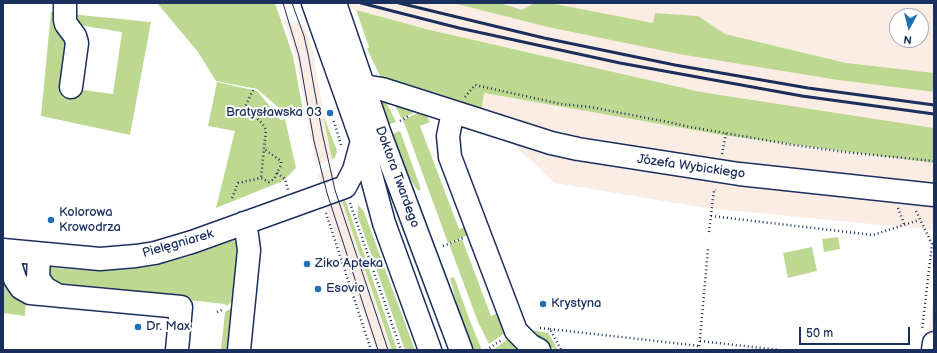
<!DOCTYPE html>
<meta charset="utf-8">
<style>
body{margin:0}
#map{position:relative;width:937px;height:353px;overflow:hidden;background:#fff;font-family:"Balsamiq Sans",sans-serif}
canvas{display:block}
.frame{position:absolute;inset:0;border:4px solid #1b2f5e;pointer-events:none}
.north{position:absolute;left:889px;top:8px;width:40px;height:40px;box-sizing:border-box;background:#fff;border:1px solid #a4acbf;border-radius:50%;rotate:187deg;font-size:11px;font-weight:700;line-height:16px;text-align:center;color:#1b2f5e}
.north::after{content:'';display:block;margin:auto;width:14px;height:18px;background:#1f6fb2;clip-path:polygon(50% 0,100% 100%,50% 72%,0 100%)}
.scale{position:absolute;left:799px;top:327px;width:111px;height:18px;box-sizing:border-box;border:2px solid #1b2f5e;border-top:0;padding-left:5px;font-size:12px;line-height:14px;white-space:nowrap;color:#1b2f5e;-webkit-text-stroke:3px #fff;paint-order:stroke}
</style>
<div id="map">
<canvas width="937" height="353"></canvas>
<div class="frame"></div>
<div class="north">N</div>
<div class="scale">50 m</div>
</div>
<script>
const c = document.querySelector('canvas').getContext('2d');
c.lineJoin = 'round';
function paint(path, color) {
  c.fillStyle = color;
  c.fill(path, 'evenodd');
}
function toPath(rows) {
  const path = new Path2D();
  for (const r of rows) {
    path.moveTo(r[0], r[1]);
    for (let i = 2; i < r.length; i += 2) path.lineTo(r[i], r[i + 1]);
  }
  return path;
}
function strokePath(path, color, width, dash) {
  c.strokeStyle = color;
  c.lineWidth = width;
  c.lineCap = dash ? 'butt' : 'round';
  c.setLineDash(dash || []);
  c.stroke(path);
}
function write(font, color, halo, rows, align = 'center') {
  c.font = font + ' "Balsamiq Sans",sans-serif';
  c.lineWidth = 4;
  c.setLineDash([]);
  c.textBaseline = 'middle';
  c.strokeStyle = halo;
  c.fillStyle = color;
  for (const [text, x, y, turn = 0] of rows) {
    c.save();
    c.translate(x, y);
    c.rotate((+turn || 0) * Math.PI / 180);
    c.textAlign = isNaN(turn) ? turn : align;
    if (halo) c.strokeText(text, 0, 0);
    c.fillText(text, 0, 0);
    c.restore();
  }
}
const built = toPath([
 [324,3,934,3,934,128,701,92,430,30,356,10],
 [897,16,921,16,921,40,897,40],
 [284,20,305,25,312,47,332,159,316,166,296,58],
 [484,93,722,135,934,163,934,230,705,208,555,183,481,114],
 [333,168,335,178,321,184,318,174],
 [341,198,392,350,376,350,357,296,356,296,325,203],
 [934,293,934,350,926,350]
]);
const green = toPath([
 [157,3,275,3,293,56,304,116,291,118,257,89,216,81,198,52],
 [453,3,500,3,522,10,535,3,550,3,653,23,655,13,698,16,725,34,846,63,934,73,934,92,838,80,679,54,548,27],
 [356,10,430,30,701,92,934,128,934,163,722,135,484,93,481,114,413,92,414,87,402,83,400,88,383,82,367,49,369,47],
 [51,12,59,13,66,42,61,87,113,94,122,32,78,25,70,14,151,22,130,135,41,116],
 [217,82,257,91,279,117,280,120,285,119,296,168,283,181,216,208,235,131,208,126],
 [384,97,396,122,387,125,378,99],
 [392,100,420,109,402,119],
 [422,111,427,116,430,122,420,126,459,229,468,226,471,234,448,243,403,120],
 [323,114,337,151,335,158,332,159],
 [400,131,421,189,418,191,404,170,391,134],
 [341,198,344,199,346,202,397,350,392,350],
 [358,204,364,212,415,350,405,350,358,217],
 [838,237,840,249,824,252,822,239],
 [462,239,491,316,500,312,508,331,489,344,478,322,449,244],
 [234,240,238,243,238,298,226,306,225,304,58,286,52,287,45,266,54,268,99,271,132,269,153,266,187,257],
 [812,247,817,271,788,278,783,253],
 [3,277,6,287,9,292,14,295,26,298,25,316,3,313],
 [454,277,470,321,482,350,469,350,450,278],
 [238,304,233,350,221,350,225,312],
 [531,330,548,333,558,350,539,343],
 [511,337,525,350,493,350]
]);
const path = toPath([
 [253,90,245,107,262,123,266,130,261,178],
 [465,97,475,85,561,104,590,107,668,122,690,127,793,145,853,153,934,161],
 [334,121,341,145],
 [400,121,409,116],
 [722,154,726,133],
 [277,173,285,179,288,190],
 [232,198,238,183,261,178,269,182,274,179,281,165,281,161,264,149],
 [350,203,401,350],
 [898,208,904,224],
 [916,211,932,244,922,330],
 [326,213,371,350],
 [711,216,873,235,919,220],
 [709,232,714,190,716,190],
 [443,246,463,238],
 [217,312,224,309],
 [540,328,550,329,561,350,563,350],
 [550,329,700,346],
 [700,341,780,350],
 [486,350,502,340],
 [699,350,708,249]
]);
const minor = toPath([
 [65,3,65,20,66,24,75,36,77,43,71,87],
 [313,3,362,141,384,223,430,350],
 [335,3,380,134,461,350],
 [364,87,370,87,382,89,551,143,578,149,739,174,934,195],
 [453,112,448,136,450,157,516,331,530,345,539,350],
 [3,250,100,259,136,256,155,253,192,242,345,187,354,170,362,141],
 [9,251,11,266,15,279,21,288,30,293,181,307,177,350],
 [39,254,38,278,45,288,59,296],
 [239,350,249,250,247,235,244,223],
 [933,350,934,343]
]);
const tram = toPath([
 [283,3,299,56,314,141,327,193,378,350],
 [292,3,304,36,308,54,322,132,335,190,388,350]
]);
const rail = toPath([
 [361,3,459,28,620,63,802,96,934,114],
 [399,3,544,38,675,65,808,88,934,105]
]);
const markers = [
 [330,113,4,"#1f6fb2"],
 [51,220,4,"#1f6fb2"],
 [307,264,4,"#1f6fb2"],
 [318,289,4,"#1f6fb2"],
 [543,304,4,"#1f6fb2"],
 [138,327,4,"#1f6fb2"]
];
const poiNames = [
 ["Bratysławska 03",322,113,"right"],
 ["Kolorowa",59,213],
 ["Krowodrza",59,228],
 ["Ziko Apteka",315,264],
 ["Esovio",326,289],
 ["Krystyna",551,304],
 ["Dr. Max",146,327]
];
const streetNames = [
 ["Józefa Wybickiego",691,167,8],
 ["Doktora Twardego",397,177,70],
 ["Pielęgniarek",178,244,-16]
];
paint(built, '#fbece4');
paint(green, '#bdd991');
strokePath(minor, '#1b2f5e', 25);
strokePath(path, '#1b2f5e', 2.5, [1, 3]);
strokePath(minor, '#fff', 22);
strokePath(tram, '#1b2f5e', 1);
strokePath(rail, '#1b2f5e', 3);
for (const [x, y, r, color] of markers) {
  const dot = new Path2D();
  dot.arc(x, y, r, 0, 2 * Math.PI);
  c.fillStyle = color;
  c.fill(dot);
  strokePath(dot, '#fff', 1.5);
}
write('13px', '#1b2f5e', '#fff', poiNames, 'left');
write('13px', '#1b2f5e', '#fff', streetNames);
</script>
